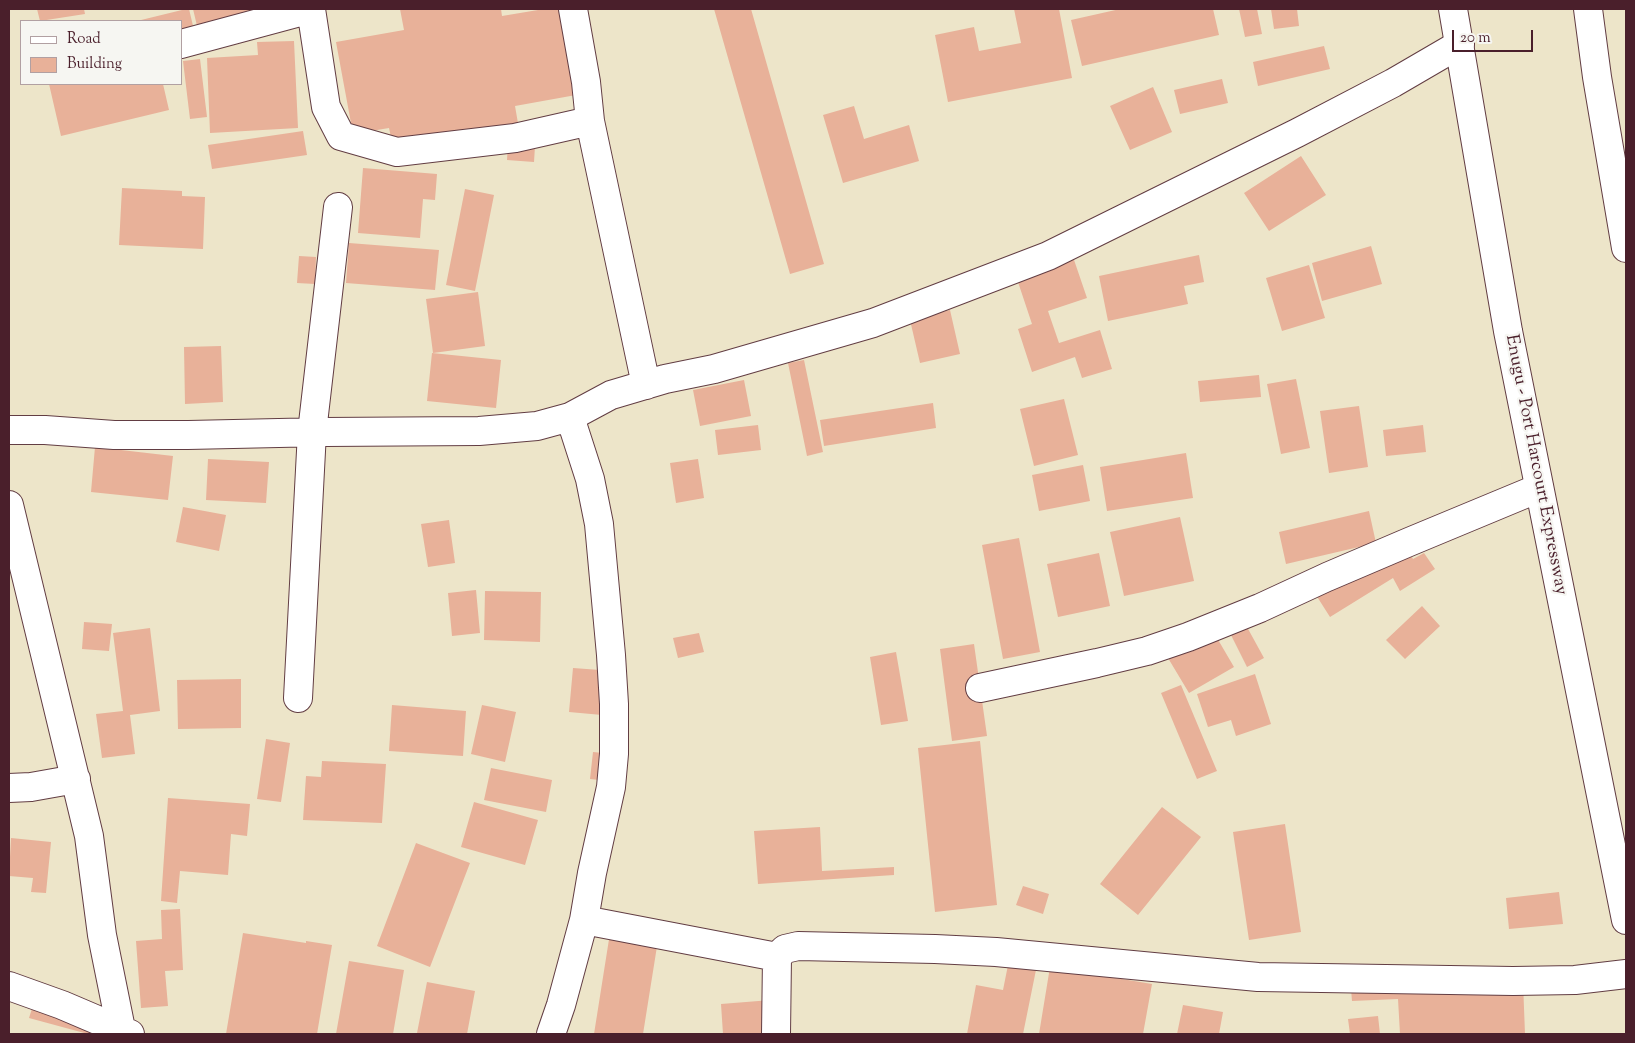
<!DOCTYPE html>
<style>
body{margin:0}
#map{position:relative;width:1635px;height:1043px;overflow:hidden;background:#ede5c9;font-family:"Sorts Mill Goudy",serif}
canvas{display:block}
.frame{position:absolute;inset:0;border:10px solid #4a1f2b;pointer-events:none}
.legend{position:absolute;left:20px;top:20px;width:162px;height:65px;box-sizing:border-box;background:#f6f6f2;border:1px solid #b1a0a2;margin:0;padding:6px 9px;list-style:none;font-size:15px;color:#4a1f2b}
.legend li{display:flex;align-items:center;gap:10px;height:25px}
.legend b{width:25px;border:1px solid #b1a0a2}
.scale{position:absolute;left:1452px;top:30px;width:81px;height:22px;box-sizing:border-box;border:2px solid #4a1f2b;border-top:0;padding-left:6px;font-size:15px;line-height:18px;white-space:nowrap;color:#4a1f2b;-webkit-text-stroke:4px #f6f6f2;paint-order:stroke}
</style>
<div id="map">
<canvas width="1635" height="1043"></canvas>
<div class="frame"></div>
<ul class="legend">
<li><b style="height:6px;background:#fff"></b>Road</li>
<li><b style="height:14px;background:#e8b199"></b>Building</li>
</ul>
<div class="scale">20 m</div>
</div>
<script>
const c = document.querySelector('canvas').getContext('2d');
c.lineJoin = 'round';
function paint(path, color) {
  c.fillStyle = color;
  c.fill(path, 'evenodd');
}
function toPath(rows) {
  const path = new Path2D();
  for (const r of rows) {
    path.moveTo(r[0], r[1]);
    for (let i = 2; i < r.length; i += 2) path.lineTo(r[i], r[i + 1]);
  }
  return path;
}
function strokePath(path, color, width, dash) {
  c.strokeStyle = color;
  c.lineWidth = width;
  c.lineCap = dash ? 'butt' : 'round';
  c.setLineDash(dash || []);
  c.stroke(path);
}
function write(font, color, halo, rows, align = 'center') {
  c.font = font + ' "Sorts Mill Goudy",serif';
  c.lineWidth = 4.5;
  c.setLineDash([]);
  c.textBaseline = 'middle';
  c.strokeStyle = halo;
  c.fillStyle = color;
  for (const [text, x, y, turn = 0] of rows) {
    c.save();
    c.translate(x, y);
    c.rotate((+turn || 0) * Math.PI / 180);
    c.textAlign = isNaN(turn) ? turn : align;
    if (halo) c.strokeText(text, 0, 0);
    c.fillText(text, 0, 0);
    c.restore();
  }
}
const building = toPath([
 [37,9,84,9,85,14,40,21],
 [186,9,189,9,194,30,181,34,181,21,137,21],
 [193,9,263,9,198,30],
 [400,9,501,9,502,16,544,9,561,9,576,95,515,106,519,129,394,151,389,128,353,134,336,42,404,30],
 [714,9,751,9,824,264,790,274],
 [1014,9,1059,9,1072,78,948,102,935,35,974,27,979,51,1021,43],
 [1120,9,1213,9,1219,35,1082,66,1071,20],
 [1239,9,1257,9,1262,34,1245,37],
 [1271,9,1297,9,1299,26,1274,29],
 [294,41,298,128,210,133,207,58,258,55,257,42],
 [1324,46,1330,69,1258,86,1253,62],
 [200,59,207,117,190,119,183,61],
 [1222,79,1228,103,1180,114,1174,90],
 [49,84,163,84,169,110,61,136],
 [1153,87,1172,132,1130,150,1110,106],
 [854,106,864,139,909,125,919,161,843,183,823,115],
 [303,131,307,155,212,169,208,145],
 [508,144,535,146,534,162,507,160],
 [1301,156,1326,195,1269,231,1244,193],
 [363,168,437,174,435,200,423,199,420,238,358,233],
 [122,188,182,191,182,196,205,197,203,249,119,245],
 [465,189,494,195,475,291,446,285],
 [349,243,439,250,435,290,346,283],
 [1371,246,1382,284,1322,301,1312,263],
 [1072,254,1087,298,1048,311,1059,343,1100,330,1112,369,1082,378,1075,357,1032,372,1018,329,1032,324,1015,273],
 [1199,255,1204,282,1184,286,1188,304,1108,321,1099,276],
 [299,256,316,257,315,284,297,283],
 [1309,265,1325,318,1282,331,1266,278],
 [478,292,485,346,433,353,426,299],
 [950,310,960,354,920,363,910,320],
 [221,346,223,402,185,404,184,347],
 [432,353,501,360,496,408,427,401],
 [804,360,823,452,807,456,788,363],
 [1259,375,1261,397,1200,402,1198,381],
 [1296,379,1310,448,1281,454,1267,384],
 [744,380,751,416,700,426,693,390],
 [1064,399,1078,455,1034,466,1020,409],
 [933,403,936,428,824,446,820,420],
 [1359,406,1368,467,1329,473,1320,411],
 [758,425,761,450,718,455,715,430],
 [1423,425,1426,452,1386,456,1383,430],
 [95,447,173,456,168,500,91,492],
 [1186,453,1193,498,1107,511,1100,467],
 [208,459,269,462,266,503,206,500],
 [698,459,704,498,676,503,670,463],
 [1083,465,1090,501,1039,511,1032,475],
 [183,507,226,515,219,551,176,542],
 [1369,511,1376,543,1286,564,1279,532],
 [1180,517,1194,581,1124,596,1110,532],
 [449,520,455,563,428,567,421,524],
 [1019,538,1040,652,1003,659,982,545],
 [1403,542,1413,559,1424,553,1435,569,1400,591,1393,578,1330,617,1316,595],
 [1099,553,1110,606,1058,617,1047,564],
 [476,590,480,633,452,636,448,593],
 [485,591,541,592,540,642,484,640],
 [1422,606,1440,626,1405,659,1386,640],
 [84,622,112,624,109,651,82,649],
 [1210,626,1234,667,1189,693,1165,653],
 [1247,627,1264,658,1247,667,1231,635],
 [150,628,160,711,130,715,135,754,102,758,96,714,123,711,113,633],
 [699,633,704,652,678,658,673,638],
 [974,644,987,736,952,741,940,649],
 [896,652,908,721,881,725,870,657],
 [573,668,627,672,624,717,569,712],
 [1255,674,1271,724,1236,736,1231,720,1208,727,1197,694],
 [241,679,241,728,178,729,177,680],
 [1181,685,1217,771,1197,779,1161,693],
 [392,705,466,711,463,756,389,751],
 [482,705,516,712,505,762,471,754],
 [266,739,290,743,281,802,257,799],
 [980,741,997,905,935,912,918,748],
 [593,752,613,754,609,781,590,779],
 [322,761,386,764,382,823,303,820,306,776,321,777],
 [491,768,552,780,546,812,484,800],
 [168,798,250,804,247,836,231,834,228,875,180,871,177,903,161,901],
 [474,802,538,820,525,865,461,847],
 [1162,807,1201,837,1138,915,1100,884],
 [1285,824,1301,932,1249,940,1233,832],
 [820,827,822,871,894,867,894,875,758,884,754,831],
 [11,838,51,842,46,893,31,892,33,878,9,876],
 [416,843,470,863,430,967,377,946],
 [1023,886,1049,894,1043,914,1016,905],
 [1559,892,1563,924,1509,929,1506,898],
 [180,909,183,970,165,971,168,1006,141,1008,136,941,162,939,161,910],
 [243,933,306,943,306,941,332,945,317,1034,226,1034],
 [610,933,658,940,643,1034,594,1034],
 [1009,960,1037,965,1023,1034,967,1034,976,985,1003,990],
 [349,961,404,970,393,1034,336,1034],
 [1050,967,1152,984,1143,1034,1039,1034],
 [427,982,475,991,467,1034,427,1034,417,1033],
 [1523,982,1525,1034,1400,1034,1398,999,1352,1001,1351,989],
 [36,996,98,1034,88,1034,29,1018],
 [771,1000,773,1034,723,1034,721,1004],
 [1183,1005,1223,1012,1219,1034,1177,1034],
 [1378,1016,1380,1034,1350,1034,1348,1019]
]);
const minor = toPath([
 [311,9,326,107,341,136,397,152,515,138,590,121,586,82,573,9],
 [181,44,311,9],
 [590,121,646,385],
 [9,430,45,430,114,435,188,435,324,432,479,431,537,426,570,417,611,395,665,379,714,369,873,323,1048,256,1297,133,1393,83,1460,44],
 [9,505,89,836,102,935,122,1034],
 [980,688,1097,663,1147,651,1188,637,1260,608,1327,577,1409,542,1539,488],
 [298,698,312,432,338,207],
 [9,788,31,787,76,779],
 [584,920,777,957],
 [9,986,62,1005,130,1034],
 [551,1034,561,1005,584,920,592,873,611,787,614,754,614,704,611,655,599,524,590,479,570,417],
 [776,1034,777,957,785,949,798,946,935,949,996,952,1258,977,1513,981,1575,980,1626,974]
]);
const highway = toPath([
 [1453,9,1508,331,1626,920],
 [1588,9,1597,77,1626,248]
]);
const streetNames = [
 ["Enugu - Port Harcourt Expressway",1535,465,79]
];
paint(building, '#e8b199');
strokePath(minor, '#623d43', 30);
strokePath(highway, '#623d43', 30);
strokePath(minor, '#fff', 28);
strokePath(highway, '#fff', 28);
write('18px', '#4a1f2b', '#f6f6f2', streetNames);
</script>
